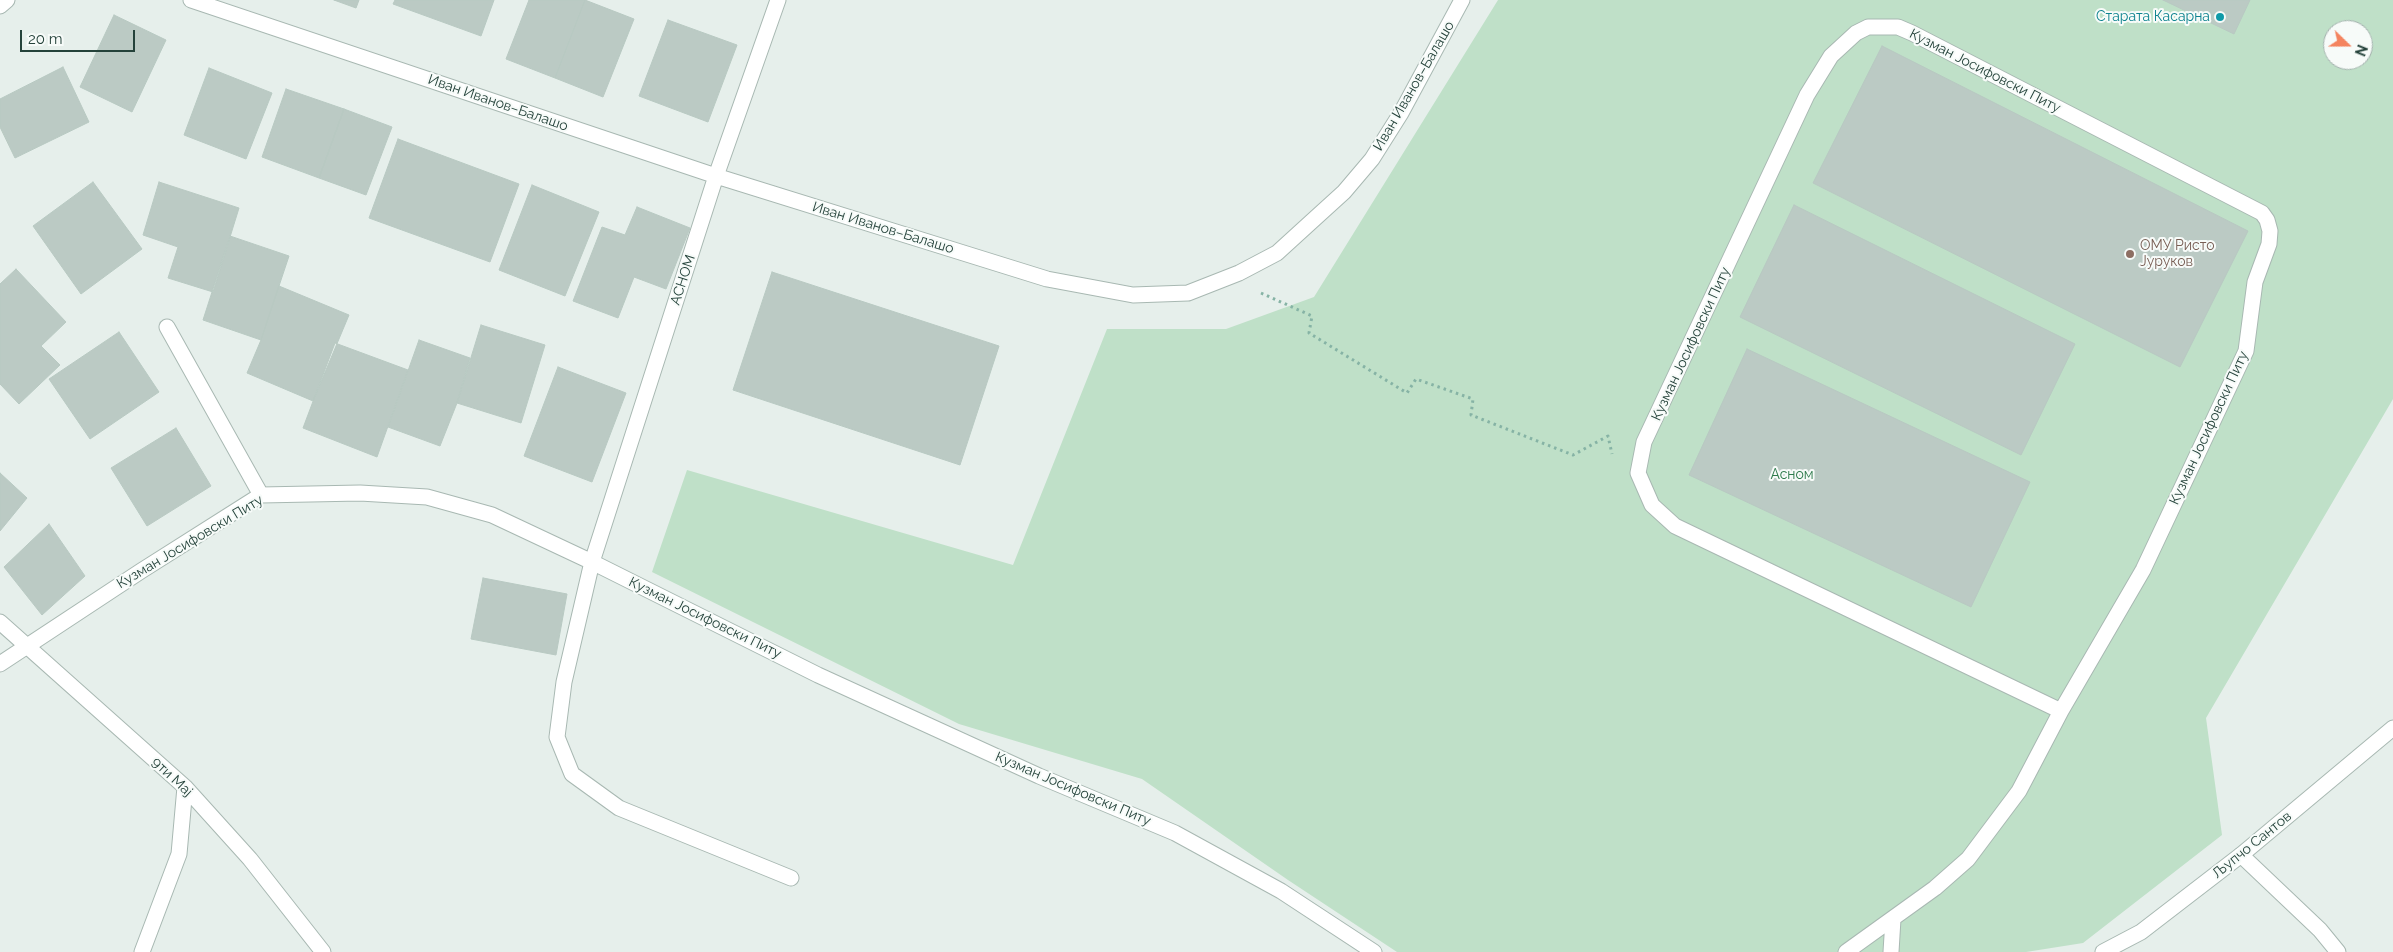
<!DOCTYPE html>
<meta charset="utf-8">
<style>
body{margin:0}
#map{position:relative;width:2393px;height:952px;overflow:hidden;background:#e6efeb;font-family:Raleway,sans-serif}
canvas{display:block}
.north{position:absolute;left:2323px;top:20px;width:50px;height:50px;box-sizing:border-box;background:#f7fbf9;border:1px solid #a3b1ad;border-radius:50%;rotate:112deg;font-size:14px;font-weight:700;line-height:20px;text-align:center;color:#24423a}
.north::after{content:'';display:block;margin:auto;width:18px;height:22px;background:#f4845f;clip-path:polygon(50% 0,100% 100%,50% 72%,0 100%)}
.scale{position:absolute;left:20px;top:30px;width:115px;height:22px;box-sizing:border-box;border:2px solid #24423a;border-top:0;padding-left:6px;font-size:15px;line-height:18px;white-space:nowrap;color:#24423a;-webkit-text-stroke:4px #f7fbf9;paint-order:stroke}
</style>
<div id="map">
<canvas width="2393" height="952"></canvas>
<div class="north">N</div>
<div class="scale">20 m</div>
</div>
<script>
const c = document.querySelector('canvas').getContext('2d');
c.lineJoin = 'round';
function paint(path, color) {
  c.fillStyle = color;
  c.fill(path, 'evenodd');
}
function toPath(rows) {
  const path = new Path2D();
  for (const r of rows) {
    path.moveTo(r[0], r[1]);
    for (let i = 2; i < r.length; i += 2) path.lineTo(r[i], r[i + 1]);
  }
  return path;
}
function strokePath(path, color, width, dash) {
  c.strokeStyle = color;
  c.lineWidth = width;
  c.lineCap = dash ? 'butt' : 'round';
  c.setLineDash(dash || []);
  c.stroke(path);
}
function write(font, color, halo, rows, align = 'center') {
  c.font = font + ' Raleway,sans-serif';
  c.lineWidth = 4;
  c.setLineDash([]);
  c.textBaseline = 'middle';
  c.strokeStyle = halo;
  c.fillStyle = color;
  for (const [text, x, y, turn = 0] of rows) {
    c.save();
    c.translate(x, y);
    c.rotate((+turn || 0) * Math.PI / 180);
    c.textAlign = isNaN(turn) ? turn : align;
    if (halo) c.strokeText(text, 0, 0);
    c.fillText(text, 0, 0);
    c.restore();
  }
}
const green = toPath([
 [1498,0,2393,0,2393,399,2206,718,2222,835,2083,943,2026,952,1397,952,1288,880,1142,779,959,724,652,572,687,470,1013,565,1107,329,1226,329,1314,297],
 [2333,30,2363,30,2363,60,2333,60]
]);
const building = toPath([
 [334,0,359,0,356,8,334,0],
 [395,0,494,0,481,36,393,4,395,0],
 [529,0,585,0,555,78,506,59,529,0],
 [585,0,634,19,603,97,555,78,585,0],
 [2163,0,2250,0,2234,34,2163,0],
 [114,15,166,40,132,112,80,87,114,15],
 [668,20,737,45,708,122,639,96,668,20],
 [1882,46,2248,231,2180,367,1813,183,1882,46],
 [63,67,89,122,15,158,0,127,0,99,63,67],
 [209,68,272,93,246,159,184,135,209,68],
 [286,89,344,109,319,178,262,157,286,89],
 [344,109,392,127,366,195,319,178,344,109],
 [398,139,519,184,490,262,369,218,398,139],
 [93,182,142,249,81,294,33,226,93,182],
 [159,182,239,208,213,292,168,278,178,247,143,235,159,182],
 [532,185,599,212,565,296,499,270,532,185],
 [1794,205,2075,344,2021,455,1740,317,1794,205],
 [637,207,690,228,666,289,634,277,618,318,573,301,602,227,625,235,637,207],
 [230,236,289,256,261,340,203,320,230,236],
 [16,269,66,322,41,346,60,365,19,404,0,384,0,284,16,269],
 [772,272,999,346,960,465,733,390,772,272],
 [279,286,349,315,313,401,247,373,261,340,279,286],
 [481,325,545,345,521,423,457,403,481,325],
 [119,332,159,392,90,439,49,379,119,332],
 [419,340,470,358,457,403,440,446,388,427,419,340],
 [335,343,408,370,377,457,303,428,335,343],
 [1747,349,2030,482,1971,607,1689,475,1747,349],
 [558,367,626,393,592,482,524,456,558,367],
 [176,428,211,486,147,526,111,468,176,428],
 [0,473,27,498,0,531,0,473],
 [49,524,85,576,42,615,4,567,49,524],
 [483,578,567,594,556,655,471,639,483,578]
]);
const path = toPath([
 [1261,293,1312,316,1309,333,1407,393,1416,379,1473,399,1471,415,1573,455,1608,436,1612,454]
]);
const minor = toPath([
 [191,0,716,176,1047,279,1133,295,1188,293,1239,273,1277,253,1311,222,1344,192,1372,159,1401,113,1462,0],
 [778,0,716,176,592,562,564,682,557,737,572,774,619,808,791,878],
 [0,6,7,0],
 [167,327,261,495],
 [0,622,185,787,250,859,323,952],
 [0,664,141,571,261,495,360,493,427,497,492,515,592,562,818,675,1039,776,1175,833,1281,891,1374,952],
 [2241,855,2320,930,2338,952],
 [142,952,179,854,185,787],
 [1846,952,1935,888,1968,859,2019,791,2061,711,2143,570,2246,351,2255,282,2269,244,2270,231,2267,220,2262,213,1912,33,1898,27,1868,27,1856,33,1831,56,1807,95,1644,442,1638,473,1652,505,1675,526,2061,711],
 [1891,952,1893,919]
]);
const tertiary = toPath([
 [2103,952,2141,932,2241,855,2393,728]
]);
const markers = [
 [2220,17,5,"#0f9aa8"],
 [2130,254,5,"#8d6e63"]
];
const cultureNames = [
 ["Старата Касарна",2210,17]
];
const streetNames = [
 ["Кузман Јосифовски Питу",1985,71,27],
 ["Иван Иванов–Балашо",1414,86,-60],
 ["Иван Иванов–Балашо",498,103,19],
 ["Иван Иванов–Балашо",883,228,17],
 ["АСНОМ",683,280,-72],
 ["Кузман Јосифовски Питу",1691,344,-65],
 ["Кузман Јосифовски Питу",2209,428,-65],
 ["Кузман Јосифовски Питу",190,542,-31],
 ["Кузман Јосифовски Питу",705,618,26],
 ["9ти Мај",172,777,43],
 ["Кузман Јосифовски Питу",1073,789,23],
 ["Љупчо Сантов",2252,845,-39]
];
const educationNames = [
 ["ОМУ Ристо",2140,246],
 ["Јуруков",2140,262]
];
const parkNames = [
 ["Асном",1792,475]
];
paint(green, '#bfe0c8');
paint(building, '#bbcac4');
strokePath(building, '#b8c9c2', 1);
strokePath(minor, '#a8b8b2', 17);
strokePath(tertiary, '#a8b8b2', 17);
strokePath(path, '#86b3a5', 3, [2.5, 4]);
strokePath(minor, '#fff', 15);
strokePath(tertiary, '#fff', 15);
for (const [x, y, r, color] of markers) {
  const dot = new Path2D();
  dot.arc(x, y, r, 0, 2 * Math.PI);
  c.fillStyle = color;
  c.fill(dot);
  strokePath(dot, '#f7fbf9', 2);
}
write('14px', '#0d838f', '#f7fbf9', cultureNames, 'right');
write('14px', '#24423a', '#f7fbf9', streetNames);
write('14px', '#785e54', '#f7fbf9', educationNames, 'left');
write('14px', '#2d7a4b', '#f7fbf9', parkNames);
</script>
